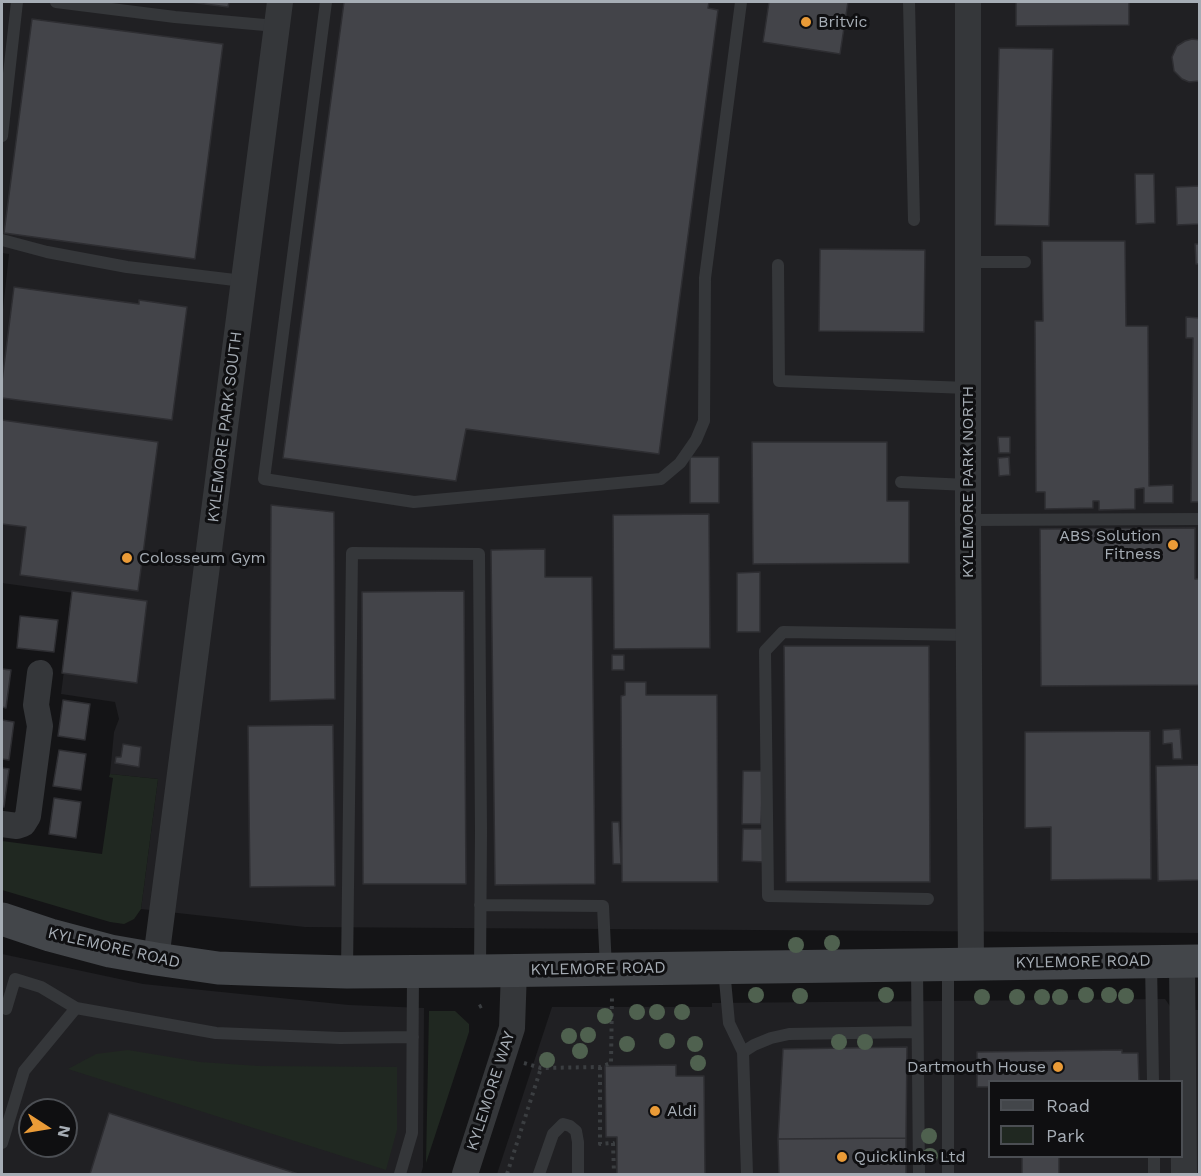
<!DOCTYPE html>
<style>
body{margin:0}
#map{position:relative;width:1201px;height:1176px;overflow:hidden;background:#141416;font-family:"Work Sans",sans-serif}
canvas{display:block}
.frame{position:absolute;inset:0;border:3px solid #a6adb5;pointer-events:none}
.legend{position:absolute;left:988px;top:1080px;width:195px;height:78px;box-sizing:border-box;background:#0f0f11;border:2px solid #4b4e53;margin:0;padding:8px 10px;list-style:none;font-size:18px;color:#a6adb5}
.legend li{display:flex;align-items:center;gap:12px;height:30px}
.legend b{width:30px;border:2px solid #4b4e53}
.north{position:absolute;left:18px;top:1098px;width:60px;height:60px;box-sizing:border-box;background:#0f0f11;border:2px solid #4b4e53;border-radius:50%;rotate:102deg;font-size:16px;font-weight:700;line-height:24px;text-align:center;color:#a6adb5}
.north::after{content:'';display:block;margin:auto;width:21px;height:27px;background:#ea9b37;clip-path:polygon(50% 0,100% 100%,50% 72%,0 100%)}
</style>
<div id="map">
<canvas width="1201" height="1176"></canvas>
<div class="frame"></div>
<ul class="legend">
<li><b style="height:8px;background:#43464a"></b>Road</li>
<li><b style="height:16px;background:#202821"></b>Park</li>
</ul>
<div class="north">N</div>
</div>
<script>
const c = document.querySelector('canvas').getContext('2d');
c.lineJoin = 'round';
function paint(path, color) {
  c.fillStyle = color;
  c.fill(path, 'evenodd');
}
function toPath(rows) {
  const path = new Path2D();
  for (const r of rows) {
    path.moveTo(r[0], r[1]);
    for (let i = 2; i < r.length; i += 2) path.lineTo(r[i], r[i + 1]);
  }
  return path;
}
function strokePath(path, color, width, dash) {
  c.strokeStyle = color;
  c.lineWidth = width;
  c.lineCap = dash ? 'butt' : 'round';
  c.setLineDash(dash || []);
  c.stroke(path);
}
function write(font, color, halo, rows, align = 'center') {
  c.font = font + ' "Work Sans",sans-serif';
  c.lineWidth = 6;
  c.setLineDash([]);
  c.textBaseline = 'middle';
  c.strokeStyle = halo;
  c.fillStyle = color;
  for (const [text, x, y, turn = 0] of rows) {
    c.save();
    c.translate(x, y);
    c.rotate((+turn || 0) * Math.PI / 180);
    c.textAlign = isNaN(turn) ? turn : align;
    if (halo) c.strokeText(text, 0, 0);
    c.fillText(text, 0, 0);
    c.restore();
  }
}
const built = toPath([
 [2,2,1199,2,1199,933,305,927,141,909,158,779,110,774,114,732,119,719,115,702,61,694,74,593,2,583,2,318,9,254,2,253],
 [2,954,143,984,349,1005,424,1008,423,1167,421,1174,2,1174],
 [30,1110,66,1110,66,1146,30,1146],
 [1165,999,1172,1009,1199,1010,1199,1174,497,1174,552,1007,712,1007,712,1003],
 [990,1082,1182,1082,1182,1156,990,1156]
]);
const green = toPath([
 [110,774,158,779,141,909,134,919,124,924,110,922,2,890,2,841,102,854,113,778,109,777],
 [429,1011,455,1011,469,1024,469,1032,426,1163],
 [128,1050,200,1062,259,1066,397,1067,397,1130,386,1170,68,1069,96,1054]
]);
const building = toPath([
 [190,2,229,2,228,7,190,2],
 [344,2,709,2,708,8,718,10,659,454,466,429,456,481,283,458,344,2],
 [769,2,848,2,840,54,763,42,769,2],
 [1016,2,1129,2,1129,25,1016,26,1016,2],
 [32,19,223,44,195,259,4,233,32,19],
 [1192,39,1200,40,1200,81,1189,82,1182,79,1174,71,1172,57,1177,46,1185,41,1192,39],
 [999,48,1053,49,1049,226,995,225,999,48],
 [1135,174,1154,174,1155,223,1136,224,1135,174],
 [1200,186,1200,224,1177,225,1176,187,1200,186],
 [1042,241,1125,241,1126,326,1148,326,1149,486,1173,485,1173,503,1144,503,1144,488,1135,489,1135,509,1099,510,1099,501,1093,501,1093,508,1045,509,1045,492,1036,492,1035,321,1043,321,1042,241],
 [1195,244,1200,244,1200,264,1196,264,1195,244],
 [820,249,925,250,924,332,819,331,820,249],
 [14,287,139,304,139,300,187,307,172,420,2,398,2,381,14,287],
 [1186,317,1200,318,1200,502,1191,502,1193,338,1186,338,1186,317],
 [2,420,158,442,138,591,20,575,26,527,2,524,2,420],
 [998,437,1010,437,1010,453,999,453,998,437],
 [752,442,887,442,887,501,909,501,909,563,753,564,752,442],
 [690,457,719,457,719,503,690,503,690,457],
 [1009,457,1010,475,999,476,998,458,1009,457],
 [271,505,334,512,335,699,270,701,271,505],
 [709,514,710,648,614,649,613,515,709,514],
 [1195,528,1195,579,1200,579,1200,685,1041,686,1040,529,1195,528],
 [545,549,545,577,592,577,595,884,495,885,491,550,545,549],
 [760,572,760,632,737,632,737,573,760,572],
 [72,591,147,601,137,683,62,673,72,591],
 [464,591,466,884,363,884,362,592,464,591],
 [20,616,58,620,54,652,17,648,20,616],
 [784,646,929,646,930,882,786,882,784,646],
 [612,655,624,655,624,670,612,670,612,655],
 [2,669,11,670,6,708,2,707,2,669],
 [625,682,646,682,646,695,717,695,718,882,622,882,621,696,625,695,625,682],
 [63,700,90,704,85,740,58,736,63,700],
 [2,720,14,722,9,760,2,759,2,720],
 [333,725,335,886,250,887,248,726,333,725],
 [1180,729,1182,759,1173,759,1172,743,1163,744,1163,730,1180,729],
 [1150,731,1151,879,1051,880,1051,827,1025,828,1025,732,1150,731],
 [123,744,141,747,139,767,115,763,116,757,121,757,123,744],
 [59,750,86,754,81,790,53,786,59,750],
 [1200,765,1200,880,1158,881,1156,766,1200,765],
 [2,768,9,769,4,807,2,806,2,768],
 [743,771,763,771,761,824,742,824,743,771],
 [54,798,81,802,76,838,49,834,54,798],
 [612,822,619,822,621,864,613,864,612,822],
 [743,829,764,829,764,862,742,861,743,829],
 [907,1047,906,1138,778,1139,783,1049,907,1047],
 [1122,1050,1122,1053,1138,1053,1139,1082,990,1082,990,1087,977,1087,977,1052,1122,1050],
 [676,1065,676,1076,704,1076,705,1174,617,1174,617,1137,606,1137,605,1066,676,1065],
 [109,1113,298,1174,90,1174,109,1113],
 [906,1138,906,1174,779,1174,778,1139,906,1138],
 [1022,1156,1059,1156,1059,1174,1022,1174,1022,1156]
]);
const path = toPath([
 [479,1007,483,1005],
 [524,1063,541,1068,600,1067,611,1063,612,997],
 [600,1067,600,1144,613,1143,614,1174],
 [507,1174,541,1068]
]);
const lane = toPath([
 [56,2,175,17,276,26],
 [326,2,264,479,414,502,661,479,680,463,696,440,704,421,705,278,741,2],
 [909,2,914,220],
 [2,136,17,2],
 [2,240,47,252,127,267,243,281],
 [968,262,1025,262],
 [778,265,779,381,968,388],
 [901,482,968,485],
 [968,520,1200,519],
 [928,899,768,896,765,651,783,632,969,635],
 [480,905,603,906,606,968],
 [1151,962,1153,1082],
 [948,966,948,1174],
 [917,967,919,1174],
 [724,969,729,1023,743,1052,747,1174],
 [347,971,352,553,479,554,481,832,480,970],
 [6,1009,15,979,41,987,76,1008],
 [743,1052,754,1045,771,1038,789,1034,917,1032],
 [2,1143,24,1071,76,1008,216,1033,340,1038,413,1037],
 [1154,1156,1154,1174],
 [400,1174,412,1133,413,973],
 [539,1174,553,1134,563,1124,570,1126,576,1131,578,1142,578,1174]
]);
const street = toPath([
 [968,2,968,520,971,963],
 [2,824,17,826,23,824,28,816,40,726,36,705,40,673],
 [156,959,280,2],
 [1182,961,1184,1174],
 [465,1174,512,1028,514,970]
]);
const secondary = toPath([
 [2,919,50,935,110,951,156,959,218,968,273,970,347,972,480,971,1200,961]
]);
const trees = [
 [832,943],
 [796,945],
 [756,995],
 [886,995],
 [1086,995],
 [1109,995],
 [800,996],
 [1126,996],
 [982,997],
 [1017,997],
 [1042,997],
 [1060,997],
 [637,1012],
 [657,1012],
 [682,1012],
 [605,1016],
 [588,1035],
 [569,1036],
 [667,1041],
 [839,1042],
 [865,1042],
 [627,1044],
 [695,1044],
 [580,1051],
 [547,1060],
 [698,1063],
 [929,1136],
 [930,1156]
];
const markers = [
 [806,22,6,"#ea9b37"],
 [1173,545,6,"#ea9b37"],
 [127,558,6,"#ea9b37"],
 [1058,1067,6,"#ea9b37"],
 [655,1111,6,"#ea9b37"],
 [842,1157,6,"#ea9b37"]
];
const poiNames = [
 ["Britvic",818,22],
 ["ABS Solution",1161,536,"right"],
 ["Fitness",1161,554,"right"],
 ["Colosseum Gym",139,558],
 ["Dartmouth House",1046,1067,"right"],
 ["Aldi",667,1111],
 ["Quicklinks Ltd",854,1157]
];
const streetNames = [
 ["KYLEMORE PARK SOUTH",225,427,-83],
 ["KYLEMORE PARK NORTH",968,482,-90],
 ["KYLEMORE ROAD",114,948,13],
 ["KYLEMORE ROAD",1083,962,-1],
 ["KYLEMORE ROAD",598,969,-1],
 ["KYLEMORE WAY",491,1091,-72]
];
paint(built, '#202023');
paint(green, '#202821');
paint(building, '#434449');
strokePath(building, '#2e2e32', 1.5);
strokePath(path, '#3b3e41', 4, [3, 4.5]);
strokePath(lane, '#35373a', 12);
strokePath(street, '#35373a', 26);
strokePath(secondary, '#43464a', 33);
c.fillStyle = '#4f614f';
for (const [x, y] of trees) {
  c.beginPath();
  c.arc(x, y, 8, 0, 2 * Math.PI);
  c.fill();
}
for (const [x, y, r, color] of markers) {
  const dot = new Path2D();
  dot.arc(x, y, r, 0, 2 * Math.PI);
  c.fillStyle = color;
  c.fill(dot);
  strokePath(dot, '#0f0f11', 2);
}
write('16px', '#a6adb5', '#0f0f11', poiNames, 'left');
write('16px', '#a6adb5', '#0f0f11', streetNames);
</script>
